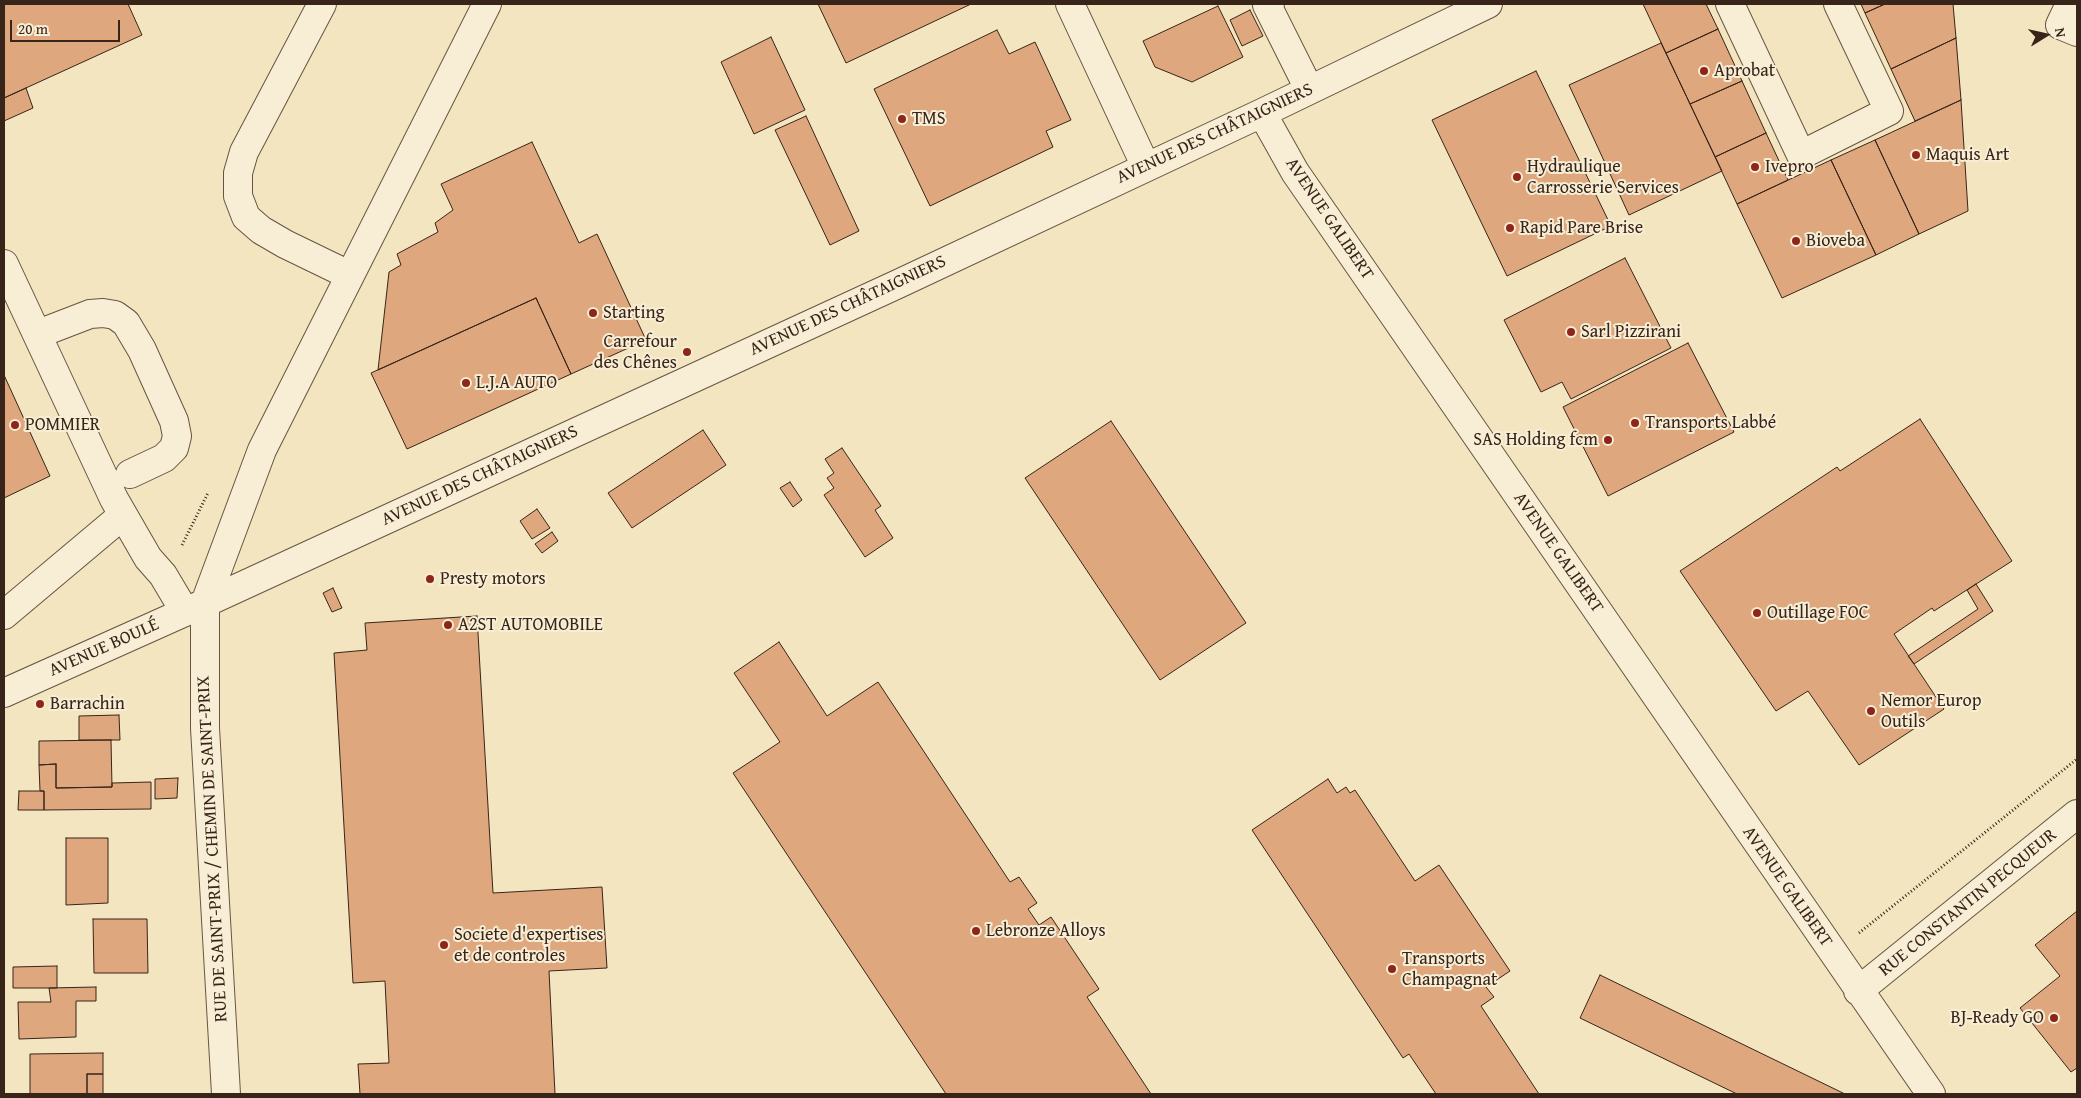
<!DOCTYPE html>
<meta charset="utf-8">
<style>
body{margin:0}
#map{position:relative;width:2081px;height:1098px;overflow:hidden;background:#f3e5bf;font-family:"Gentium Book Plus",serif}
canvas{display:block}
.frame{position:absolute;inset:0;border:5px solid #382419;pointer-events:none}
.north{position:absolute;left:2021px;top:10px;width:50px;height:50px;-webkit-text-stroke:4px #f7eed5;paint-order:stroke;rotate:80deg;font-size:14px;font-weight:700;line-height:20px;text-align:center;color:#382419}
.north::after{content:'';display:block;margin:auto;width:18px;height:22px;background:#382419;clip-path:polygon(50% 0,100% 100%,50% 72%,0 100%)}
.scale{position:absolute;left:10px;top:20px;width:110px;height:22px;box-sizing:border-box;border:2px solid #382419;border-top:0;padding-left:6px;font-size:15px;line-height:18px;white-space:nowrap;color:#382419;-webkit-text-stroke:4px #f7eed5;paint-order:stroke}
</style>
<div id="map">
<canvas width="2081" height="1098"></canvas>
<div class="frame"></div>
<div class="north">N</div>
<div class="scale">20 m</div>
</div>
<script>
const c = document.querySelector('canvas').getContext('2d');
c.lineJoin = 'round';
function paint(path, color) {
  c.fillStyle = color;
  c.fill(path, 'evenodd');
}
function toPath(rows) {
  const path = new Path2D();
  for (const r of rows) {
    path.moveTo(r[0], r[1]);
    for (let i = 2; i < r.length; i += 2) path.lineTo(r[i], r[i + 1]);
  }
  return path;
}
function strokePath(path, color, width, dash) {
  c.strokeStyle = color;
  c.lineWidth = width;
  c.lineCap = dash ? 'butt' : 'round';
  c.setLineDash(dash || []);
  c.stroke(path);
}
function write(font, color, halo, rows, align = 'center') {
  c.font = font + ' "Gentium Book Plus",serif';
  c.lineWidth = 4;
  c.setLineDash([]);
  c.textBaseline = 'middle';
  c.strokeStyle = halo;
  c.fillStyle = color;
  for (const [text, x, y, turn = 0] of rows) {
    c.save();
    c.translate(x, y);
    c.rotate((+turn || 0) * Math.PI / 180);
    c.textAlign = isNaN(turn) ? turn : align;
    if (halo) c.strokeText(text, 0, 0);
    c.fillText(text, 0, 0);
    c.restore();
  }
}
const building = toPath([
 [4,4,128,4,142,35,4,98,4,4],
 [818,4,971,4,846,63,818,4],
 [1643,4,1706,4,1718,29,1666,53,1643,4],
 [1861,4,1885,4,1865,13,1861,4],
 [1885,4,1953,4,1956,38,1891,69,1865,13,1885,4],
 [1218,6,1243,57,1192,82,1155,67,1143,41,1218,6],
 [1250,10,1263,36,1242,46,1230,20,1250,10],
 [1718,29,1742,81,1690,104,1666,53,1718,29],
 [997,30,1009,54,1035,42,1071,120,1046,131,1053,147,930,206,874,89,997,30],
 [771,37,805,110,754,134,721,62,771,37],
 [1956,38,1961,100,1915,121,1891,69,1956,38],
 [1661,43,1722,171,1629,215,1569,85,1661,43],
 [1536,71,1611,226,1507,276,1432,120,1536,71],
 [1742,81,1766,133,1715,157,1690,104,1742,81],
 [26,88,33,108,4,121,4,98,26,88],
 [1961,100,1968,211,1919,234,1875,140,1961,100],
 [806,116,859,231,830,245,775,130,806,116],
 [1766,133,1788,180,1737,204,1715,157,1766,133],
 [1875,140,1919,234,1876,255,1831,160,1875,140],
 [532,142,579,243,597,234,646,340,571,374,536,298,378,370,389,272,401,265,397,254,438,232,435,223,453,210,441,184,532,142],
 [1831,160,1876,255,1782,298,1737,204,1831,160],
 [1625,258,1671,348,1571,399,1562,382,1541,392,1504,320,1625,258],
 [536,298,571,374,407,449,371,373,536,298],
 [1688,343,1734,432,1608,496,1563,407,1688,343],
 [4,375,50,476,4,498,4,375],
 [1920,419,2012,561,1934,611,1932,608,1894,634,1944,709,1859,765,1808,691,1776,711,1680,571,1837,467,1840,471,1920,419],
 [1111,421,1246,623,1160,680,1025,478,1111,421],
 [703,430,726,465,632,528,608,493,703,430],
 [842,448,881,506,875,510,893,538,865,557,824,495,834,488,827,478,834,473,825,459,842,448],
 [790,482,802,500,793,507,780,488,790,482],
 [537,509,550,528,532,539,520,521,537,509],
 [552,532,558,541,542,553,535,544,552,532],
 [1976,584,1993,611,1914,664,1908,656,1978,609,1967,590,1976,584],
 [333,588,342,608,332,612,323,593,333,588],
 [477,616,493,893,602,887,607,968,549,971,555,1094,360,1094,358,1064,389,1063,385,981,353,983,334,653,367,650,365,623,477,616],
 [779,642,827,716,878,682,1010,882,1019,877,1037,903,1028,909,1039,925,1051,917,1099,989,1087,997,1151,1094,946,1094,733,773,780,742,734,673,779,642],
 [119,715,120,740,79,740,79,716,119,715],
 [111,740,112,787,56,788,56,764,39,765,39,741,111,740],
 [56,764,56,788,112,787,112,783,151,782,151,809,44,810,44,791,40,791,39,765,56,764],
 [178,778,177,798,155,799,155,779,178,778],
 [1328,779,1337,793,1346,787,1350,793,1355,790,1415,881,1439,865,1510,971,1486,987,1494,997,1481,1006,1539,1094,1436,1094,1409,1054,1403,1058,1252,830,1328,779],
 [19,791,44,791,44,810,18,810,19,791],
 [66,838,108,838,108,903,66,905,66,838],
 [2077,911,2077,1068,2071,1072,2020,1008,2060,976,2035,945,2077,911],
 [93,919,147,919,148,973,94,973,93,919],
 [57,966,57,988,13,988,13,967,57,966],
 [1600,975,1845,1094,1737,1094,1580,1018,1600,975],
 [96,987,96,1001,76,1001,76,1037,19,1039,18,1002,51,1002,49,988,96,987],
 [103,1053,103,1074,87,1074,87,1094,30,1094,30,1054,103,1053],
 [87,1074,103,1074,103,1094,87,1094,87,1074]
]);
const path = toPath([
 [182,545,208,493],
 [1859,933,2077,759]
]);
const minor = toPath([
 [322,4,244,152,238,173,238,196,246,217,261,230,285,244,349,275],
 [1070,4,1146,167],
 [1270,4,1267,5,1309,89],
 [1730,4,1801,155,1889,111,1838,4],
 [2070,4,2060,25,2077,32],
 [1262,113,1295,172,1931,1094],
 [4,264,114,499,148,558,163,575,185,612],
 [38,334,90,314,103,313,115,315,126,323,142,350,174,421,177,436,174,448,164,458,130,474],
 [4,615,123,515],
 [4,693,205,603,898,284,1262,113,1488,4],
 [1858,991,2077,814],
 [226,1094,205,728,205,603,262,450,487,4]
]);
const markers = [
 [1704,71,5,"#8f2418"],
 [902,119,5,"#8f2418"],
 [1916,155,5,"#8f2418"],
 [1755,167,5,"#8f2418"],
 [1517,177,5,"#8f2418"],
 [1510,228,5,"#8f2418"],
 [1796,241,5,"#8f2418"],
 [593,313,5,"#8f2418"],
 [1571,332,5,"#8f2418"],
 [687,352,5,"#8f2418"],
 [466,383,5,"#8f2418"],
 [1635,423,5,"#8f2418"],
 [15,425,5,"#8f2418"],
 [1608,440,5,"#8f2418"],
 [430,579,5,"#8f2418"],
 [1757,613,5,"#8f2418"],
 [448,625,5,"#8f2418"],
 [40,704,5,"#8f2418"],
 [1871,711,5,"#8f2418"],
 [976,931,5,"#8f2418"],
 [444,945,5,"#8f2418"],
 [1392,969,5,"#8f2418"],
 [2054,1018,5,"#8f2418"]
];
const poiNames = [
 ["Aprobat",1714,71],
 ["TMS",912,119],
 ["Maquis Art",1926,155],
 ["Hydraulique",1527,167],
 ["Carrosserie Services",1527,188],
 ["Ivepro",1765,167],
 ["Rapid Pare Brise",1520,228],
 ["Bioveba",1806,241],
 ["Starting",603,313],
 ["Sarl Pizzirani",1581,332],
 ["Carrefour",677,342,"right"],
 ["des Chênes",677,363,"right"],
 ["L.J.A AUTO",476,383],
 ["Transports Labbé",1645,423],
 ["POMMIER",25,425],
 ["SAS Holding fcm",1598,440,"right"],
 ["Presty motors",440,579],
 ["Outillage FOC",1767,613],
 ["A2ST AUTOMOBILE",458,625],
 ["Nemor Europ",1881,701],
 ["Outils",1881,722],
 ["Barrachin",50,704],
 ["Lebronze Alloys",986,931],
 ["Societe d'expertises",454,935],
 ["et de controles",454,956],
 ["Transports",1402,959],
 ["Champagnat",1402,980],
 ["BJ-Ready GO",2044,1018,"right"]
];
const streetNames = [
 ["AVENUE DES CHÂTAIGNIERS",1215,134,-25],
 ["AVENUE GALIBERT",1329,219,56],
 ["AVENUE DES CHÂTAIGNIERS",848,306,-25],
 ["AVENUE DES CHÂTAIGNIERS",480,476,-25],
 ["AVENUE GALIBERT",1558,553,55],
 ["AVENUE BOULÉ",104,648,-24],
 ["RUE DE SAINT-PRIX / CHEMIN DE SAINT-PRIX",213,849,-93],
 ["AVENUE GALIBERT",1787,887,55],
 ["RUE CONSTANTIN PECQUEUR",1968,903,-39]
];
paint(building, '#dea77e');
strokePath(building, '#382419', 1);
strokePath(minor, '#675442', 30);
strokePath(path, '#382419', 3, [1, 2.5]);
strokePath(minor, '#f7eed5', 28);
for (const [x, y, r, color] of markers) {
  const dot = new Path2D();
  dot.arc(x, y, r, 0, 2 * Math.PI);
  c.fillStyle = color;
  c.fill(dot);
  strokePath(dot, '#f7eed5', 2);
}
write('18px', '#382419', '#f7eed5', poiNames, 'left');
write('18px', '#382419', '#f7eed5', streetNames);
</script>
